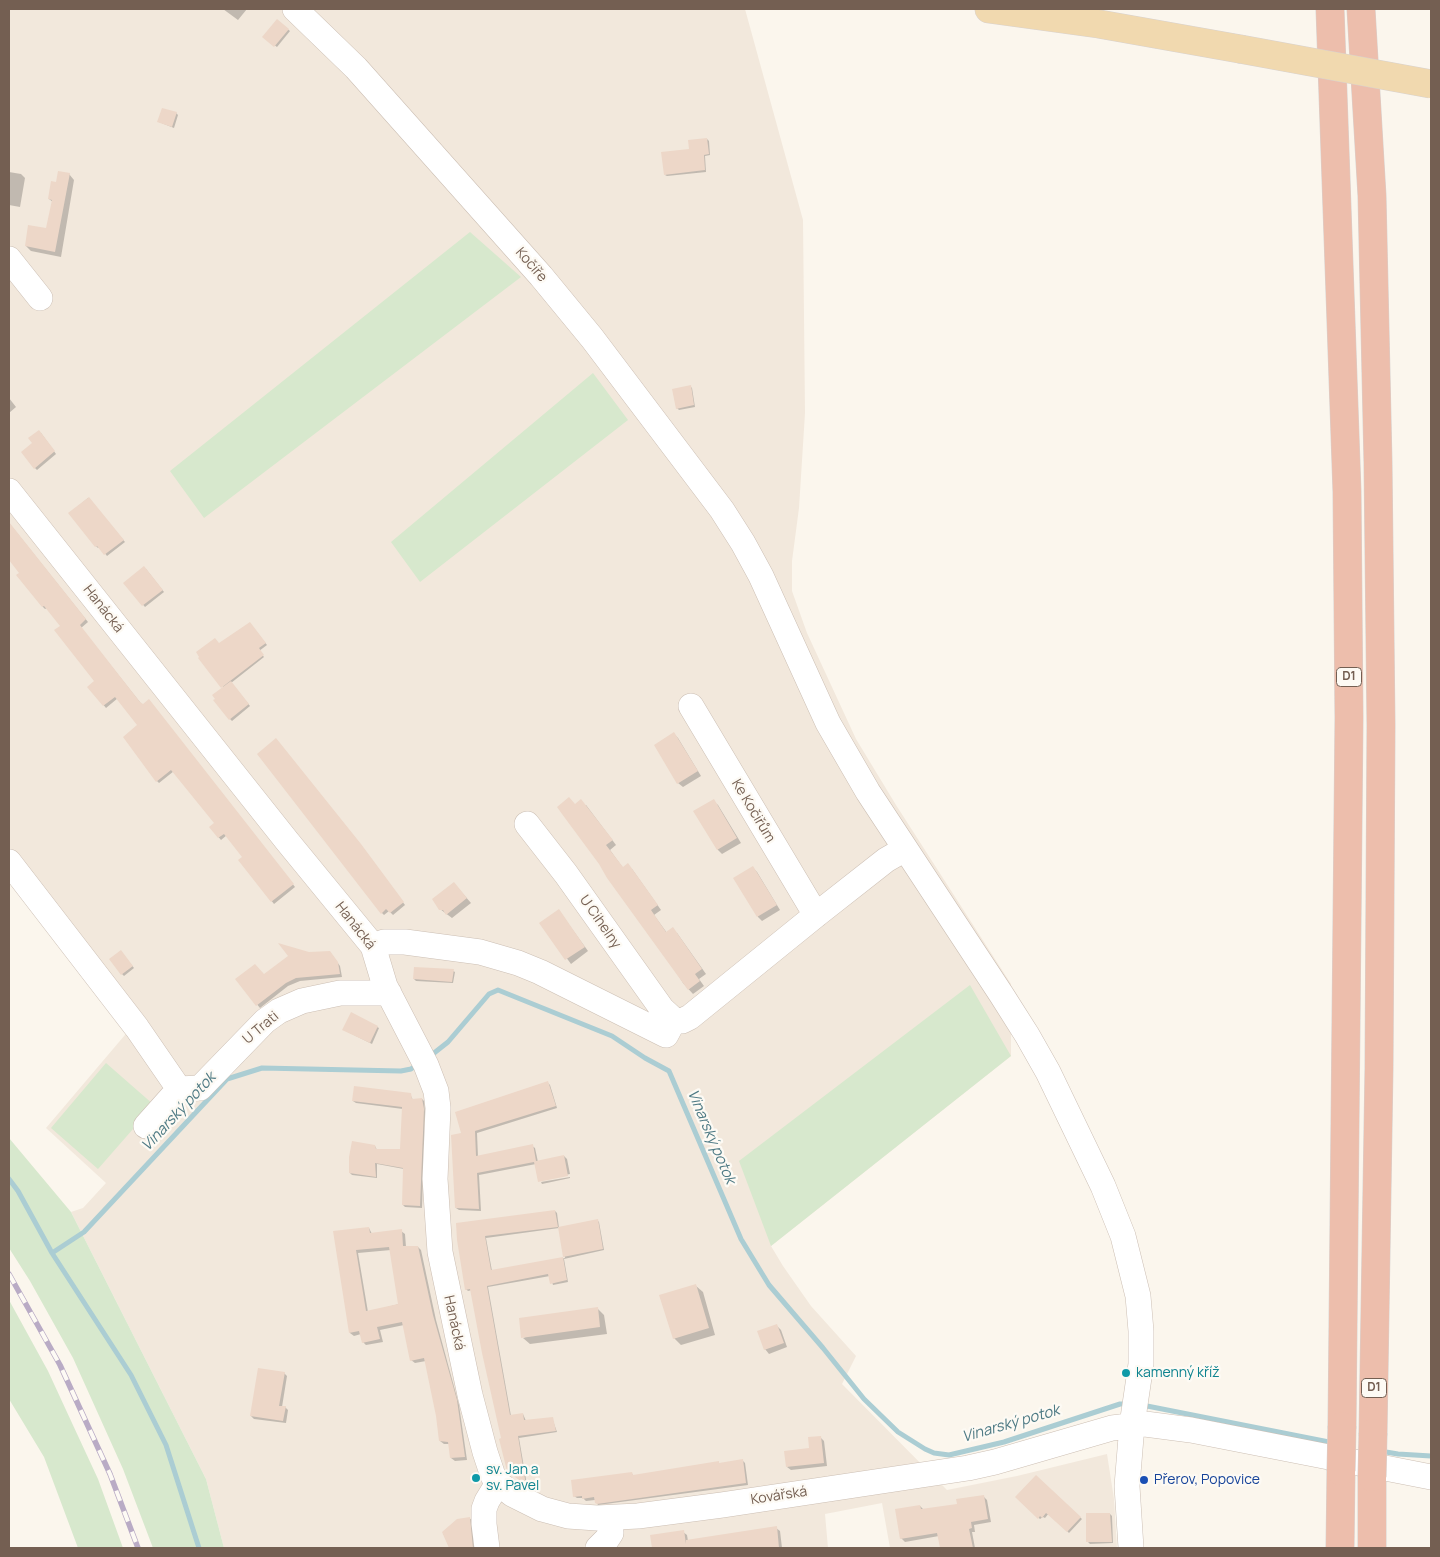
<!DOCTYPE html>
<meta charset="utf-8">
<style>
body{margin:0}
#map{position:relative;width:1440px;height:1557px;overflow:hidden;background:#fbf6ed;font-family:Manrope,sans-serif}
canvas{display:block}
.frame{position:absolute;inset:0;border:10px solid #745f52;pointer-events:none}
</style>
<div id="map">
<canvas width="1440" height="1557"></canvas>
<div class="frame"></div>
</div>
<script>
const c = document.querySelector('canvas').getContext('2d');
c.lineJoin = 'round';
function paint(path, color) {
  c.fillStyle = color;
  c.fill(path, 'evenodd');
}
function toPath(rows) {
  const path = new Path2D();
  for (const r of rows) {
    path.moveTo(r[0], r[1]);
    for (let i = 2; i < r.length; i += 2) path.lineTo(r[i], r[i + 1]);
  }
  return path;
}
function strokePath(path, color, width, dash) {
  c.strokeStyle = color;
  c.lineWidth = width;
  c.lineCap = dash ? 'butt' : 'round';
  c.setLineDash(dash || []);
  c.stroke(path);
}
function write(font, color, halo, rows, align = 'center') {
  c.font = font + ' Manrope,sans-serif';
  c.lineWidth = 4.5;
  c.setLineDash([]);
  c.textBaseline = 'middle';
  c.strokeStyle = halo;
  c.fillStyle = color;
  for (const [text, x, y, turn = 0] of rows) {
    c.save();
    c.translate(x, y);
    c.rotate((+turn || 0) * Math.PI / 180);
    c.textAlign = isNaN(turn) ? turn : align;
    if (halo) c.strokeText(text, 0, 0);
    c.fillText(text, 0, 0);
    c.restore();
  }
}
const residential = toPath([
 [9,9,745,9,803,220,805,413,799,508,792,561,792,591,807,633,856,739,896,805,1011,984,1011,1056,771,1246,783,1266,811,1306,856,1356,842,1384,947,1490,1017,1476,1107,1454,1114,1499,1117,1548,890,1548,882,1503,825,1514,828,1548,224,1548,206,1479,71,1212,83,1208,106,1183,46,1128,130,1029,9,872]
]);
const green = toPath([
 [470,232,521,277,204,518,170,471],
 [593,373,628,420,420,582,391,542],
 [970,985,1011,1056,771,1246,739,1161],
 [106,1063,154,1105,98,1169,51,1128],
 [9,1138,71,1212,206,1479,224,1548,153,1548,123,1469,73,1358,30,1281,9,1248],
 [9,1300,48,1371,72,1423,98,1479,123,1548,78,1548,44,1457,9,1399]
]);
const shadow = toPath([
 [223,9,247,9,238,20],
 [277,21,290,31,277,47,264,37],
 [176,113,178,115,174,128,159,122],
 [707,139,709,141,710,155,705,156,706,172,667,176,665,175,690,150],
 [9,172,21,174,25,178,20,207,9,205],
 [69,174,74,180,61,257,31,251,26,246,47,230,53,202,49,199,57,183],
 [690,386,692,388,695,407,679,410,677,408],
 [9,398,16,407,9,413],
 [41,433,56,454,37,470,35,468,34,443],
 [88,498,125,542,107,556,100,547,98,548,96,546,70,513],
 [9,523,88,622,81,628,143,706,151,703,295,887,274,904,240,860,244,857,227,835,221,840,211,828,216,823,174,771,159,783,157,781,139,725,118,698,106,708,89,687,95,682,62,626,47,608,45,609,43,607,17,575,21,573,9,558],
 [146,569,164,592,145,607,125,583],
 [251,625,267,645,259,651,264,657,231,683,250,706,232,721,230,719,224,688,200,658],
 [674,734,678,738,701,776,683,787,678,783],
 [258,754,363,848,405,905,393,915,389,911,384,915,382,913],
 [713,801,718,805,741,843,722,854,718,850,695,812],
 [575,805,586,805,616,845,610,850,623,868,632,869,661,910,654,915,667,933,677,933,706,974,699,979,704,986,693,994,683,983],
 [753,868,757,872,780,910,762,921,758,917],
 [458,888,471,903,452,918,440,909],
 [559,911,588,951,571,964,541,923],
 [122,953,134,968,124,976,122,974],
 [309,953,332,955,340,966,342,977,300,981,288,986,260,1008,237,980,264,976],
 [453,971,455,972,453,983,416,981,414,979],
 [377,1027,379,1028,372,1044,346,1031],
 [548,1083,550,1085,557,1108,477,1133,478,1157,532,1146,535,1148,538,1162,564,1156,567,1159,570,1174,539,1180,536,1164,479,1175,481,1211,459,1210,456,1208,463,1134],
 [410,1094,413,1100,422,1099,424,1101,425,1112,422,1208,405,1207,403,1205,404,1169,377,1164,377,1178,352,1175,350,1173,375,1146,377,1150,401,1150,403,1109,356,1103,353,1101],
 [570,1177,570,1178,542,1184,541,1182],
 [555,1211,557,1213,559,1228,597,1220,599,1222,604,1250,564,1259,568,1282,553,1285,550,1276,488,1287,511,1416,523,1414,526,1421,552,1418,557,1432,519,1438,527,1485,511,1473,472,1290,468,1291,466,1289,458,1240],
 [559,1228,565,1258,492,1271,486,1238],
 [369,1228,372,1234,401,1231,405,1234,406,1247,418,1247,421,1250,436,1320,459,1405,467,1460,455,1461,451,1458,450,1444,444,1444,440,1441,437,1416,426,1361,415,1363,411,1360,404,1325,380,1330,383,1342,366,1345,363,1342,361,1334,354,1336,350,1333,335,1232],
 [391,1250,399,1304,368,1312,358,1253],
 [696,1286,703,1292,715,1335,681,1345,674,1338],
 [597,1308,604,1315,607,1334,530,1344,523,1338],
 [777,1326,781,1330,787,1347,769,1354,765,1349],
 [284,1373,287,1376,282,1407,285,1407,288,1410,286,1423,254,1419,251,1416],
 [820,1437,824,1441,827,1466,791,1470,787,1467,811,1449],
 [743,1461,745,1463,748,1485,598,1505,595,1500,586,1501,583,1498,577,1498,574,1496,632,1474,634,1476,718,1462,720,1464],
 [1036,1477,1082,1519,1069,1533,1049,1513,1045,1518,1043,1517,1040,1519,1017,1497],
 [984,1497,987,1500,991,1522,974,1525,975,1532,972,1532,975,1548,941,1548,939,1536,905,1542,901,1538,920,1506,924,1510,958,1505],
 [1110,1514,1112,1516,1113,1543,1090,1544,1088,1542],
 [469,1518,472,1520,474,1548,450,1548,443,1533],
 [776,1528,780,1531,782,1548,653,1548,652,1536,683,1532,687,1535,688,1541]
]);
const stream = toPath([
 [429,1057,448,1042,489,994,498,990,612,1036,645,1058,669,1071,741,1239,769,1285,823,1348,864,1399,898,1432,925,1449,934,1453,949,1455,1004,1442,1120,1404,1128,1404],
 [9,1179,18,1191,52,1253,84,1232,227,1079,262,1068,401,1071,411,1069,418,1064],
 [52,1253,131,1375,166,1445,199,1548],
 [1142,1405,1334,1443],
 [1380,1451,1398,1454,1431,1456]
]);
const building = toPath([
 [277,19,289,29,274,47,262,37],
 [162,108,177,112,172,127,157,122],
 [707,138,709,154,704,155,705,170,664,175,661,152,689,149,688,140],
 [58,171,70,173,55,252,25,246,28,225,46,228,52,200,48,199,51,181,56,182],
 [691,385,694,405,676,409,672,389],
 [39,430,55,451,34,469,21,452,32,443,28,438],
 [89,497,124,540,104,555,97,546,95,547,68,513],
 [9,522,86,619,80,625,140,702,143,704,149,699,294,884,271,902,238,860,242,857,224,834,218,838,209,827,214,823,171,770,156,782,123,737,137,725,115,697,103,706,87,687,94,681,54,630,60,626,44,606,42,607,16,575,19,573,9,560],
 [144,566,163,590,142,606,123,583],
 [250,622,266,643,259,648,264,655,221,688,198,658,199,657,196,652,215,638,219,643],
 [231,681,249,704,229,720,213,700,215,699,212,695],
 [674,732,698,771,677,784,654,745],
 [276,738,361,844,404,902,390,913,386,909,381,914,257,754],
 [569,797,575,804,581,799,602,826,613,840,606,845,623,867,628,863,658,905,651,910,666,932,673,927,702,969,695,974,700,981,688,990,607,878,599,864,562,814,557,807],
 [714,799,737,838,717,850,693,811],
 [753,866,777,905,757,917,733,878],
 [454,882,467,898,446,915,443,910,439,910,432,899],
 [559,909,585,947,565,960,539,923],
 [278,943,309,952,330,951,338,962,340,974,296,978,286,983,256,1006,235,979,255,964,264,974,288,956],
 [121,950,133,966,121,975,109,959],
 [414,967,454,969,452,982,413,979],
 [351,1012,378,1026,370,1043,342,1030],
 [548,1081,556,1106,475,1131,476,1156,533,1144,536,1161,564,1155,568,1176,538,1182,534,1162,477,1173,479,1209,455,1208,451,1135,461,1133,455,1112],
 [354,1086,411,1093,412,1099,422,1098,424,1109,420,1206,402,1205,403,1168,375,1163,376,1177,349,1173,349,1157,352,1141,375,1145,376,1149,400,1149,402,1107,352,1101],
 [555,1210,558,1227,485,1236,491,1270,563,1257,567,1280,550,1284,548,1274,487,1286,510,1415,523,1413,524,1420,553,1417,556,1431,518,1436,526,1485,507,1471,499,1439,501,1438,482,1353,470,1289,465,1290,457,1240,456,1223],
 [598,1219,603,1249,563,1257,558,1227],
 [369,1227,370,1233,402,1229,403,1246,418,1246,433,1315,457,1400,465,1457,450,1458,448,1442,439,1441,436,1416,424,1358,410,1361,402,1322,377,1327,380,1339,362,1343,359,1331,349,1333,333,1231],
 [389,1247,398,1304,366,1311,356,1250],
 [696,1284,709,1328,673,1339,659,1295],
 [598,1307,600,1327,521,1338,519,1318],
 [777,1324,784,1343,764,1350,757,1331],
 [258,1368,285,1372,279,1406,286,1406,283,1421,250,1416],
 [821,1436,824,1463,786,1467,784,1451,809,1448,808,1437],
 [743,1459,746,1483,597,1504,595,1503,594,1497,582,1499,582,1496,573,1497,571,1480,632,1472,633,1475,719,1461,719,1463],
 [1036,1475,1081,1517,1067,1532,1046,1513,1042,1518,1040,1516,1038,1519,1015,1497],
 [984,1495,988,1519,971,1522,972,1528,969,1529,973,1548,940,1548,937,1533,900,1539,895,1509,920,1505,921,1509,957,1504,956,1499],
 [1086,1513,1110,1513,1112,1542,1086,1542],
 [470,1517,473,1548,449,1548,442,1532,457,1519],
 [777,1526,779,1548,652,1548,650,1535,684,1530,686,1544,686,1540]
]);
const minor = toPath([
 [295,9,356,68,541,276,592,338,722,510,743,543,761,576,828,723,868,792,1001,994,1027,1035,1048,1072,1103,1186,1123,1236,1138,1296,1141,1331,1141,1364,1132,1425,1127,1486,1131,1548],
 [9,259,40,298],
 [9,491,287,841,373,946,385,986,426,1065,436,1091,438,1108,435,1179,440,1252,470,1395,485,1452,493,1476,498,1483,512,1494,542,1509,568,1516,597,1518,638,1516,722,1505,968,1468,995,1462,1112,1428,1145,1424,1191,1430,1431,1477],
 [691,706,816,915],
 [527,824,566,874,662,1009,674,1020,682,1021,690,1017,816,915,886,860,905,849],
 [9,862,137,1028,179,1089],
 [373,946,384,942,405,942,480,952,518,963,540,972,666,1035,674,1020],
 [179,1089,200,1088,265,1021,279,1011,302,1001,340,993,389,993],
 [146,1126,179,1089],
 [487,1548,484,1524,484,1509,487,1501,498,1483],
 [598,1548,607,1539,611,1533,610,1518]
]);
const major = toPath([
 [989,9,1099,24,1240,49]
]);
const highway = toPath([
 [1330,9,1347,492,1349,718,1342,1426],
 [1361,9,1372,196,1378,463,1381,725,1379,1068,1373,1433],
 [1340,1548,1341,1471],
 [1372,1548,1372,1477]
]);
const rail = toPath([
 [9,1274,60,1365,110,1474,138,1548]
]);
const majorBridge = toPath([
 [1240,49,1431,84]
]);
const highwayBridge = toPath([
 [1341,1471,1342,1426],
 [1372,1477,1373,1433]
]);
const markers = [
 [1126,1373,5,"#0f9aa8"],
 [476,1478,5,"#0f9aa8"],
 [1144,1480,5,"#1a4fb4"]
];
const shields = [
 [1349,677,25],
 [1374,1388,25]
];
const shieldNames = [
 ["D1",1349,677],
 ["D1",1374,1388]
];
const streetNames = [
 ["Kočíře",531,265,49],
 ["Hanácká",103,609,52],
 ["Ke Kočiřům",753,811,59],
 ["U Cihelny",600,922,55],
 ["Hanácká",355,926,52],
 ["U Trati",261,1028,-40],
 ["Hanácká",454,1323,78],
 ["Kovářská",779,1496,-9]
];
const cultureNames = [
 ["kamenný kříž",1136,1373],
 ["sv. Jan a",486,1470],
 ["sv. Pavel",486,1486]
];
const transitNames = [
 ["Přerov, Popovice",1154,1480]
];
const waterNames = [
 ["Vinarský potok",179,1112,-47],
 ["Vinarský potok",711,1137,67],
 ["Vinarský potok",1011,1424,-16]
];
paint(residential, '#f2e8dc');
paint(green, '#d7e8cd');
paint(shadow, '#0003');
strokePath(stream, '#abcdd3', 5);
paint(building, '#edd7c8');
strokePath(minor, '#ccbfb4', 26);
strokePath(major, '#d8d2cf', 29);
strokePath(highway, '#d8d2cf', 29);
strokePath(minor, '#fff', 25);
strokePath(major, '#f1d9af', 28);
strokePath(highway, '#edbeac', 28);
strokePath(rail, '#b9abc5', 5.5);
strokePath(rail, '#fdfaf4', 4, [11]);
strokePath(majorBridge, '#d8d2cf', 29, []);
strokePath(highwayBridge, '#d8d2cf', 29, []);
strokePath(majorBridge, '#f1d9af', 28);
strokePath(highwayBridge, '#edbeac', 28);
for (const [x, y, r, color] of markers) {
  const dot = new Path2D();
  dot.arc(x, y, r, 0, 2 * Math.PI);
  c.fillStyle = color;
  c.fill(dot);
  strokePath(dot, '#fdfaf4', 2);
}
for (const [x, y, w] of shields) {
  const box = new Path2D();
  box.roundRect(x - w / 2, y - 9.5, w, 19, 4);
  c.fillStyle = '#fdfaf4';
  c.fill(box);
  strokePath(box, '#745f52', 1);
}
write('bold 12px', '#745f52', null, shieldNames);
write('14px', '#745f52', '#fdfaf4', streetNames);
write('14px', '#0d838f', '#fdfaf4', cultureNames, 'left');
write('14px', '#164399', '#fdfaf4', transitNames, 'left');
write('italic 15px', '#4e7a84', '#fdfaf4', waterNames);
</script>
